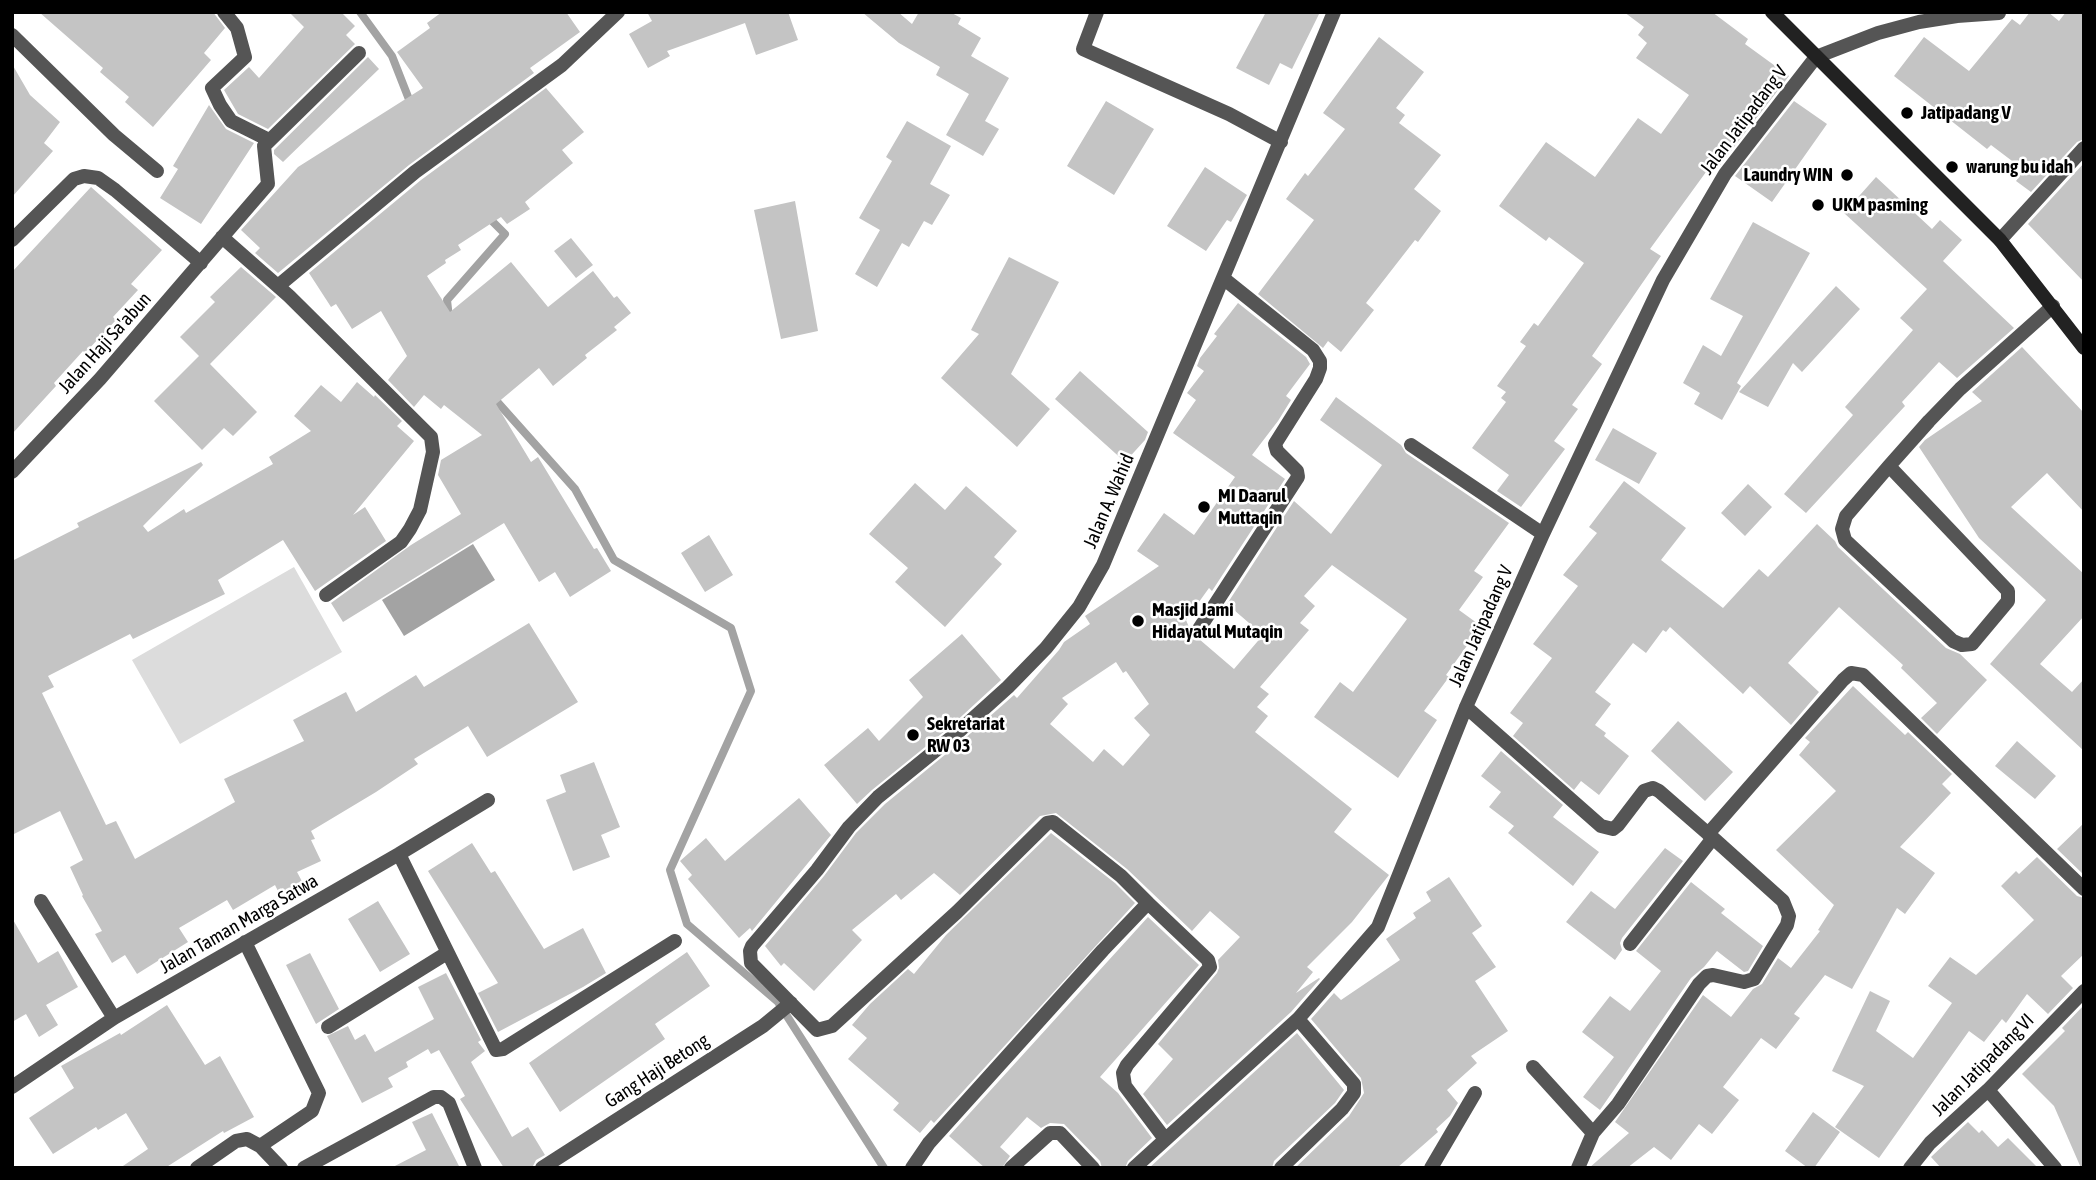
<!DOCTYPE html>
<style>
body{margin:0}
#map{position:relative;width:2096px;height:1180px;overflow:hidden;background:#fff;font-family:"Asap Condensed",sans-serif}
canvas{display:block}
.frame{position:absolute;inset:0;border:14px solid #000;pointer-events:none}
</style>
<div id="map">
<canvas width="2096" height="1180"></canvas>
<div class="frame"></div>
</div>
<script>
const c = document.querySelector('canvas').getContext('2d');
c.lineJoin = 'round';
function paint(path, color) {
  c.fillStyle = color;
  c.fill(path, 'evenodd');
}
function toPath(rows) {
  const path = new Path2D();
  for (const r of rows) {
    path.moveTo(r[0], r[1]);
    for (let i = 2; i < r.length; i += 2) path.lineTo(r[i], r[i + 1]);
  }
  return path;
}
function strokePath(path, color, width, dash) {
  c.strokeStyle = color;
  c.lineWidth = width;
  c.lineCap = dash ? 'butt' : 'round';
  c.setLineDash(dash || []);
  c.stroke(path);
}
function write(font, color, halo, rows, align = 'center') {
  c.font = font + ' "Asap Condensed",sans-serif';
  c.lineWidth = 5;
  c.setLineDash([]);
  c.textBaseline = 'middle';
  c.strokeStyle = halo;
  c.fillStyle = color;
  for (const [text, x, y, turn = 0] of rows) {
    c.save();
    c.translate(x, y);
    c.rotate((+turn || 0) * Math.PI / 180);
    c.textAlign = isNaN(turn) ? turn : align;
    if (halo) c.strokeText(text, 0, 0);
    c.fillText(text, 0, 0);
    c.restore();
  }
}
const green = toPath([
 [294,567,342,652,180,744,132,660]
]);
const water = toPath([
 [473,544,495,580,404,636,382,600]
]);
const stream = toPath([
 [360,12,392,56,412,107],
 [449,318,447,300,505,234,487,216],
 [492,396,575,489,614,560,731,628,751,691,670,870,687,924,778,1002,884,1168]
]);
const building = toPath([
 [39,12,213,12,225,28,204,53,211,60,153,127,125,102,129,97,100,72,103,68],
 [289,12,341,12,355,26,346,35,355,44,268,129,238,114,224,90,249,67,259,78,304,27],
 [442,12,566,12,580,32,530,68,534,73,409,165,278,273,255,253,260,248,241,230,298,167,423,88,397,52,430,28,427,23],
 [647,12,788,12,798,40,756,55,745,23,667,51,670,56,648,68,629,34,652,21],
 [862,12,898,12,912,24,919,12,950,12,961,18,958,24,981,38,971,56,1009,78,985,121,999,129,983,156,946,135,969,94,936,75,940,67,899,43],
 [1266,12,1320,12,1292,69,1280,63,1269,85,1236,68],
 [1624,12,1712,12,1748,39,1745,44,1789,76,1720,165,1714,161,1650,249,1661,256,1592,356,1602,364,1572,405,1578,409,1554,441,1565,449,1521,507,1497,491,1509,475,1472,448,1506,402,1501,398,1506,392,1497,386,1526,346,1520,342,1534,323,1538,326,1584,263,1549,237,1546,241,1499,206,1546,142,1595,177,1638,118,1661,134,1689,95,1636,58,1647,43,1638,35,1644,27],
 [2030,12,2048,12,2059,21,2066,12,2084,12,2084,139,2077,142,2031,192,2016,181,2024,170,1991,145,1987,149,1894,76,1924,37,1969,71,2012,19,2020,25],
 [1379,37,1424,72,1396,108,1405,115,1399,123,1441,155,1414,189,1441,211,1418,242,1415,240,1366,303,1374,310,1341,352,1328,341,1323,348,1258,294,1314,220,1286,199,1305,173,1308,176,1345,129,1323,113],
 [368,57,379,69,283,162,274,154,274,150],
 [12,64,30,95,60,122,44,143,53,151,12,197],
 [546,88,584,132,562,150,573,163,525,202,530,209,507,224,501,217,458,245,461,250,445,260,446,263,427,276,450,312,511,262,548,307,593,271,614,298,617,296,631,313,614,327,617,330,585,355,587,358,553,386,539,368,496,404,531,462,538,457,594,549,597,548,611,571,570,597,555,572,539,582,504,523,343,622,331,603,411,545,461,514,438,475,441,460,482,435,444,405,441,409,424,395,414,407,388,380,407,356,381,311,352,329,336,304,331,307,309,273,421,180],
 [1106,101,1154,129,1114,195,1067,166],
 [1794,101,1827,124,1772,202,1735,176],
 [209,105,226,129,254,143,201,224,160,198,178,169,173,166],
 [907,121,951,146,930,184,950,195,932,225,924,221,909,247,902,243,877,287,855,274,880,230,859,218,892,161,886,157],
 [2084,163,2084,282,2028,224],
 [1205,167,1247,195,1231,222,1227,220,1206,251,1167,226],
 [1876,177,1932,229,1940,220,1962,240,1943,261,2014,328,1957,378,1939,362,1902,402,1905,406,1806,513,1784,494,1853,415,1845,407,1913,330,1900,318,1927,289,1844,213],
 [91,187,162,250,131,284,138,290,113,317,116,320,85,353,83,351,54,383,56,386,12,434,12,272],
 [795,201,818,331,781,339,754,210],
 [1753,222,1810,253,1737,383,1741,386,1722,420,1694,404,1700,393,1683,383,1703,345,1721,356,1743,316,1710,299],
 [571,238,593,265,576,278,554,251],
 [1009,257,1059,282,1011,374,1050,409,1017,447,941,378,979,334,971,330],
 [241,267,276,297,210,364,257,412,233,436,224,428,202,450,154,401,199,356,180,337,215,302,210,297],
 [1836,286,1860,309,1802,372,1793,363,1768,407,1739,392],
 [1238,303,1306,357,1310,364,1286,396,1291,400,1278,421,1252,455,1285,479,1212,591,1209,588,1186,620,1193,637,1199,639,1234,669,1263,635,1227,604,1294,501,1331,534,1382,465,1320,420,1336,397,1401,445,1406,453,1509,523,1474,571,1483,577,1459,610,1481,626,1446,675,1449,677,1424,711,1437,720,1398,778,1314,717,1340,682,1353,692,1407,619,1332,565,1304,596,1315,606,1300,623,1309,630,1260,687,1269,694,1257,707,1268,716,1255,732,1352,809,1334,832,1389,875,1352,922,1307,967,1313,972,1296,993,1319,978,1320,979,1291,1012,1167,1125,1143,1094,1173,1059,1158,1044,1217,973,1219,968,1218,960,1240,937,1210,911,1192,931,1127,869,1056,813,1040,816,960,895,934,873,901,900,896,894,852,930,862,940,814,991,784,963,781,966,765,946,824,876,856,833,885,804,963,740,1014,695,1017,698,1059,650,1064,642,1090,624,1085,616,1159,566,1137,551,1164,513,1194,535,1235,477,1173,433,1196,400,1187,393,1204,371,1197,366,1200,358,1217,336,1214,334],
 [1116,662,1123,673,1126,671,1149,704,1134,718,1150,735,1123,766,1104,749,1093,762,1050,724,1068,704,1062,698],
 [2022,347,2084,413,2084,512,2047,473,2011,507,2084,574,2084,616,2040,664,2072,692,2084,679,2084,751,1990,664,2046,600,1979,538,1919,447,1925,440,1982,401,1972,392],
 [1080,371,1148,432,1145,440,1125,462,1055,399],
 [357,382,374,397,375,395,402,421,397,426,414,441,353,515,365,507,386,541,315,591,283,540,218,580,225,594,133,639,130,634,48,676,54,687,42,693,106,825,116,821,135,859,235,802,224,779,304,741,293,720,346,692,356,712,416,675,424,687,529,623,578,702,487,757,468,726,414,759,418,764,376,792,311,831,315,839,311,840,321,861,297,872,305,887,282,899,275,885,233,910,227,900,179,928,188,942,137,974,125,955,112,963,95,934,102,931,82,896,83,895,70,867,83,860,60,811,12,835,12,561,79,527,77,523,201,462,203,465,143,526,148,532,184,509,186,513,273,464,269,457,311,431,294,416,321,385,341,402],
 [1613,428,1657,453,1639,484,1595,460],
 [1624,481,1686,528,1661,560,1723,608,1759,569,1768,577,1817,524,1835,541,1838,547,1946,648,1960,654,1987,680,1937,734,1921,718,1937,703,1901,668,1903,665,1839,607,1788,663,1819,692,1791,725,1750,686,1743,694,1670,627,1666,632,1663,630,1646,653,1633,643,1595,692,1611,704,1595,725,1606,733,1604,736,1629,756,1599,795,1581,781,1574,790,1513,736,1523,723,1510,713,1552,658,1533,644,1578,586,1563,575,1597,533,1589,527],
 [915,483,945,510,966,486,1017,531,994,557,1002,564,945,627,895,582,908,568,869,534],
 [1748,484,1772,507,1745,536,1721,513],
 [709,535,733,575,705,592,681,553],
 [962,634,1001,680,951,726,872,790,857,804,824,765,868,728,879,741,923,697,909,680],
 [1853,686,1905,735,1908,732,1952,774,1942,784,1951,793,1900,847,1935,873,1905,914,1897,908,1852,989,1825,975,1794,1014,1800,1018,1776,1049,1761,1038,1723,1087,1739,1100,1712,1134,1699,1124,1671,1160,1654,1147,1627,1168,1589,1168,1629,1133,1615,1122,1703,995,1731,1017,1753,989,1762,984,1778,958,1791,968,1820,931,1818,930,1834,905,1776,850,1836,791,1799,755,1810,742,1805,738],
 [1678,721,1733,772,1705,801,1651,751],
 [2017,741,2056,776,2035,799,1995,766],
 [1501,751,1563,805,1553,817,1599,852,1573,886,1508,833,1514,826,1489,807,1501,792,1481,776],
 [594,762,620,827,601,835,610,857,573,871,546,800,566,792,560,775],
 [799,798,831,835,752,931,750,928,739,938,688,879,692,875,680,861,706,838,725,861],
 [2084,823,2084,875,2057,849],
 [1051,833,1115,883,1135,903,934,1123,931,1120,920,1133,893,1110,899,1103,848,1059,867,1038,852,1025,870,1004,908,969,914,974,946,935],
 [472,843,491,873,495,871,544,949,583,928,606,973,583,987,498,1032,478,993,498,983,428,871],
 [1665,848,1683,861,1622,938,1620,943,1622,950,1615,960,1566,922,1591,891,1615,909],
 [2037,857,2077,896,2084,898,2084,954,2061,976,2073,988,2048,1014,2027,994,2006,1023,2002,1019,1984,1042,1969,1031,1879,1158,1835,1127,1864,1086,1832,1071,1870,991,1890,1001,1876,1031,1913,1058,1952,1003,1928,986,1950,957,1976,975,2034,920,2001,886,2016,871,2019,874],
 [1449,877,1482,926,1472,933,1496,967,1475,981,1508,1031,1471,1056,1477,1063,1447,1090,1458,1103,1450,1116,1436,1129,1438,1132,1397,1168,1295,1168,1349,1116,1364,1093,1361,1078,1311,1019,1334,993,1341,1000,1400,960,1386,939,1416,918,1413,913,1431,901,1426,892],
 [1691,882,1725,909,1721,913,1763,946,1748,971,1744,972,1717,951,1704,967,1691,978,1600,1110,1583,1097,1614,1057,1582,1032,1610,996,1630,1011,1661,971,1636,951],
 [378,901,410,954,380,972,348,919],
 [1148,917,1199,965,1100,1077,1118,1093,1152,1138,1128,1161,1125,1168,1102,1168,1100,1161,1064,1124,1050,1123,1041,1128,1027,1117,1000,1147,1010,1156,1002,1168,985,1168,949,1136],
 [12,918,38,963,58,951,78,987,46,1005,58,1025,39,1037,26,1014,12,1022],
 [687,952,710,986,655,1024,665,1039,560,1112,529,1063],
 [310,953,339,1009,316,1024,286,965],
 [446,973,481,1040,478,1042,485,1051,471,1062,512,1137,528,1127,545,1155,536,1160,532,1168,504,1168,460,1099,465,1096,439,1050,431,1054,428,1049,406,1062,408,1067,388,1078,393,1087,362,1103,327,1036,348,1026,355,1040,365,1034,375,1052,434,1019,418,987],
 [167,1005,205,1065,220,1056,254,1117,224,1133,223,1131,165,1168,120,1168,148,1149,126,1113,98,1130,96,1127,53,1154,29,1118,74,1088,61,1066,120,1033,121,1035],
 [2084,1005,2084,1168,2081,1168,2054,1106,2022,1074,2065,1031,2062,1028],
 [1297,1033,1344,1090,1335,1103,1274,1161,1272,1168,1149,1168],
 [1813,1112,1840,1132,1814,1168,1808,1168,1785,1151],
 [432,1113,460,1168,391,1168,426,1150,412,1122],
 [1968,1122,1979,1133,1982,1130,1998,1147,2008,1138,2038,1168,1941,1168,1931,1157]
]);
const street = toPath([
 [224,12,237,28,245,57,212,88,220,105,231,121,269,140],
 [1097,12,1083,49,1229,114,1281,142],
 [12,35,114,135,157,171],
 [222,237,289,296,431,437,433,452,420,510,410,529,401,542,326,595],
 [12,240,74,179,84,176,98,178,115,190,201,263],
 [2000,240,2084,148],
 [278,286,415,172,562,65,618,12],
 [1411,445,1543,534],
 [1889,466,2008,591,2008,601,1972,644,1962,645,1953,641,1845,540,1842,529,1846,516,1889,466,1929,421,1960,389,2053,306],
 [12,472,100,379,268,184,264,146,359,53],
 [1199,629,1298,477,1297,471,1277,451,1275,444,1316,379,1320,368,1320,361,1313,350,1223,278],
 [1466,707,1601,826,1613,829,1618,825,1644,791,1653,788,1659,791,1713,838,1630,944],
 [1708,834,1843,680,1851,673,1863,675,2084,889],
 [399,854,496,1050,503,1049,675,941],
 [41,901,114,1018],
 [1148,903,1208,960,1210,967,1127,1065,1123,1073,1125,1086,1165,1139],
 [245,942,319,1093,312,1111,260,1146],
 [328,1027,447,953],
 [1533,1067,1593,1133],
 [12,1087,114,1018,399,854,488,800],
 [1988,1090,2055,1168],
 [197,1168,236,1141,247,1139,260,1146,281,1168],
 [304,1168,434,1097,441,1097,449,1103,475,1168],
 [542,1168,763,1026,791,1003],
 [912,1168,929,1143,1103,950,1148,903,1121,876,1053,822,1047,823,957,912,832,1026,817,1030,751,963,750,951,752,946,817,870,849,827,878,797,957,733,1008,687,1046,648,1079,607,1103,565,1334,12],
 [1011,1168,1050,1133,1060,1133,1093,1168],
 [1134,1168,1298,1019,1378,927,1466,707,1543,534,1663,280,1725,174,1816,57,1878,33,1919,22,1957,16,1999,13],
 [1281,1168,1342,1109,1354,1093,1354,1084,1298,1019],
 [1431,1168,1475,1093],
 [1578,1168,1593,1133,1618,1104,1699,984,1707,976,1713,975,1744,982,1754,979,1787,925,1789,916,1783,901,1713,838],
 [1910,1168,1930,1143,1988,1090,2084,991]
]);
const secondary = toPath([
 [1772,12,2000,240,2084,348]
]);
const markers = [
 [1907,113,7,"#000"],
 [1952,167,7,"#000"],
 [1847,175,7,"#000"],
 [1818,205,7,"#000"],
 [1204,507,7,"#000"],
 [1138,621,7,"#000"],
 [913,735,7,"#000"]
];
const poiNames = [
 ["Jatipadang V",1921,113],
 ["warung bu idah",1966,167],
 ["Laundry WIN",1833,175,"right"],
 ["UKM pasming",1832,205],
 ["MI Daarul",1218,496],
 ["Muttaqin",1218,518],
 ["Masjid Jami",1152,610],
 ["Hidayatul Mutaqin",1152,632],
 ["Sekretariat",927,724],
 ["RW 03",927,746]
];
const streetNames = [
 ["Jalan Jatipadang V",1744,120,-53],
 ["Jalan Haji Sa'abun",105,343,-48],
 ["Jalan A. Wahid",1109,501,-67],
 ["Jalan Jatipadang V",1481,626,-66],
 ["Jalan Taman Marga Satwa",239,924,-30],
 ["Jalan Jatipadang VI",1983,1065,-45],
 ["Gang Haji Betong",657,1071,-33]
];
paint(green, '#dcdcdc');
paint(water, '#a3a3a3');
strokePath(stream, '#a3a3a3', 8);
paint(building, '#c4c4c4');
strokePath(street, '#555', 14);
strokePath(secondary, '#222', 14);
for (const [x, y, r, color] of markers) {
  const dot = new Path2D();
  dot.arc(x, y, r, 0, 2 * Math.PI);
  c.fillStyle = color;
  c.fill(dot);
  strokePath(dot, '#fff', 2.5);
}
write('bold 19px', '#000', '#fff', poiNames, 'left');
write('19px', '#000', '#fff', streetNames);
</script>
